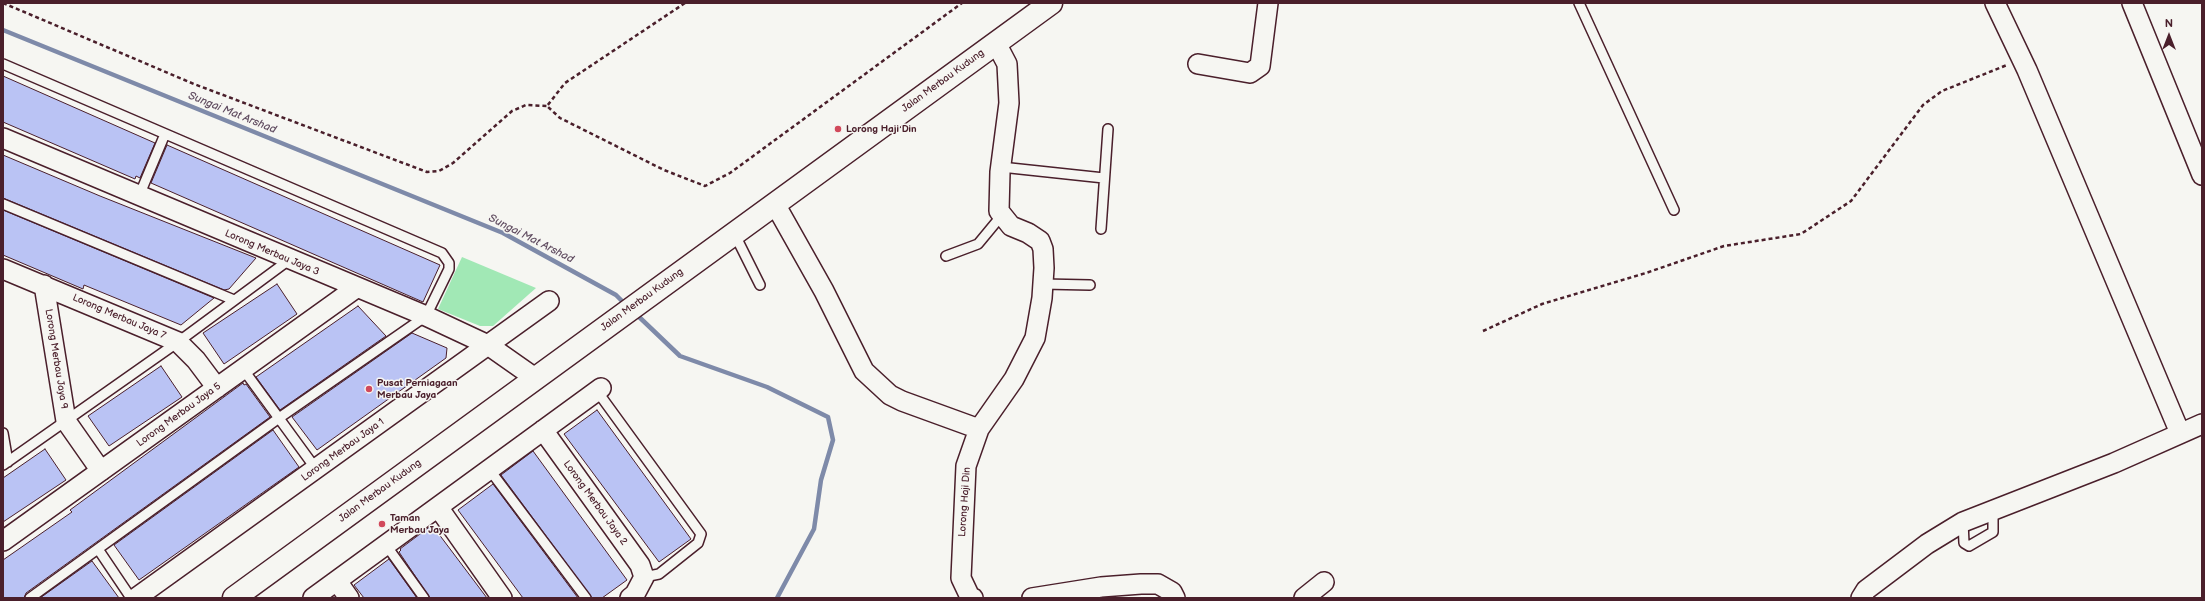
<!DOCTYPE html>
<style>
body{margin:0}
#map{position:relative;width:2205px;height:601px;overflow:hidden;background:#f6f6f2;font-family:"Balsamiq Sans",sans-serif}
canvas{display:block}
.frame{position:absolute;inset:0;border:4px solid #4a1f2b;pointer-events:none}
.north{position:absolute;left:2149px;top:16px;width:40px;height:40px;-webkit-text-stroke:3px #f6f6f2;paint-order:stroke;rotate:0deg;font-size:11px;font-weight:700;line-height:16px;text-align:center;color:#4a1f2b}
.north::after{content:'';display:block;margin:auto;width:14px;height:18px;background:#4a1f2b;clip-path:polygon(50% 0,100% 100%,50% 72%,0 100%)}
</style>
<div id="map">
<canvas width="2205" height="601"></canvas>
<div class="frame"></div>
<div class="north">N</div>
</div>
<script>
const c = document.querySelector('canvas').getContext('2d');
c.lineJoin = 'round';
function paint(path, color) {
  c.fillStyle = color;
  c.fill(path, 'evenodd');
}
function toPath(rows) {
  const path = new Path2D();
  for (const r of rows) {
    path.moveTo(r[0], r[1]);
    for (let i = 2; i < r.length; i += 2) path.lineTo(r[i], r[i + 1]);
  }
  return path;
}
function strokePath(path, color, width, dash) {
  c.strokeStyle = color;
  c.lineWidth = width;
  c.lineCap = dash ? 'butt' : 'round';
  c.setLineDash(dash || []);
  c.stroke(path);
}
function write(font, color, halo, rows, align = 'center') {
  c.font = font + ' "Balsamiq Sans",sans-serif';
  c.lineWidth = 3;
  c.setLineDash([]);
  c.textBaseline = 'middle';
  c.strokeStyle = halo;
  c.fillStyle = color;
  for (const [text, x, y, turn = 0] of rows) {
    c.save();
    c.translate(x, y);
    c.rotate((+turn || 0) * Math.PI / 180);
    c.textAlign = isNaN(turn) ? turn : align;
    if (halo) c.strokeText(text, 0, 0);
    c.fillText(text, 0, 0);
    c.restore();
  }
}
const green = toPath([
 [462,257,536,288,493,326,480,326,438,309]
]);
const stream = toPath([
 [3,30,503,233,616,295,626,305],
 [636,314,680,356,767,387,828,417,833,440,821,480,814,529,777,598]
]);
const building = toPath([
 [3,76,155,143,140,178,136,176,135,179,3,122,3,76],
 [167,145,440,265,423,302,151,183,167,145],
 [3,155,100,196,256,258,229,289,224,290,3,198,3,155],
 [3,210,214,298,181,325,84,285,83,289,3,255,3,210],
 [277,284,297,314,224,364,203,333,277,284],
 [358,306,386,336,280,410,256,377,358,306],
 [412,333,447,348,446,358,317,450,292,417,412,333],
 [161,366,182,397,109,446,88,416,161,366],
 [243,383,244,385,246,384,270,417,26,593,24,598,3,598,3,560,72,512,70,510,243,383],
 [597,410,691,539,659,562,564,434,597,410],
 [273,430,299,467,139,580,114,545,273,430],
 [45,449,66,480,3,522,3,478,45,449],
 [533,451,627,580,602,598,592,598,501,475,533,451],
 [493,484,578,598,523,598,458,510,493,484],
 [432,525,487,598,430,598,399,552,401,550,400,549,432,525],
 [389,559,417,598,364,598,354,585,389,559],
 [92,561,119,598,40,598,92,561]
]);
const path = toPath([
 [3,3,194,84,427,172,439,171,453,163,512,111,526,105,547,106],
 [685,3,565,83,547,106,560,118,664,170,705,186,730,173,962,3],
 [1483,331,1542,304,1646,273,1724,246,1801,234,1851,201,1923,105,1942,91,2007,65]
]);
const lane = toPath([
 [1579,3,1674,210],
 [3,64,442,253,449,263,449,269,426,316,279,418,30,598],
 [1001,167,1104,178],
 [139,196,165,134],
 [3,204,234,300],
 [1101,229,1108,129],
 [734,233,760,285],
 [946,256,978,244,1002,215],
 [1043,284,1090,285],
 [243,369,316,469],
 [597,391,701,534,698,543,659,574,644,577],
 [3,433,8,462],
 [3,465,178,342,289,260],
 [489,469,586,598],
 [1963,522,1964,543,1969,546,1993,532,1993,511],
 [386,545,424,598],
 [98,549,131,598]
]);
const street = toPath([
 [1995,3,2027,70,2180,433],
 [2132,3,2202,175],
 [1198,64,1250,73,1260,66,1268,3],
 [3,138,426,316,488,345,535,378],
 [775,204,824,291,864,371,890,395,902,401,979,429],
 [3,269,178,342,196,360,217,388],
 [44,285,66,421,101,471],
 [543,430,640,565,644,577,635,594,630,598],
 [438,507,502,598],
 [3,541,356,288],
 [337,581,349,598],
 [136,598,549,301],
 [313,598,601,388],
 [973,598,970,597,961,578,966,466,979,429,1014,379,1035,338,1042,298,1044,268,1043,249,1040,241,1028,233,1011,226,999,211,1000,172,1009,103,1007,64,996,43],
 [1032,598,1101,587,1141,584,1158,584,1172,592,1175,598],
 [1304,598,1324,582],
 [1861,598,1866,590,1927,544,1963,522,2114,463,2202,424]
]);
const secondary = toPath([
 [234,598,1051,3]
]);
const markers = [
 [838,129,4,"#d1495b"],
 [369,389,4,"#d1495b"],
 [382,524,4,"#d1495b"]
];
const streetNames = [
 ["Jalan Merbau Kudung",943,81,-36],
 ["Lorong Merbau Jaya 3",272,253,23],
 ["Jalan Merbau Kudung",642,300,-36],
 ["Lorong Merbau Jaya 7",119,317,23],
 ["Lorong Merbau Jaya 9",56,359,81],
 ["Lorong Merbau Jaya 5",179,415,-36],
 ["Lorong Merbau Jaya 1",343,450,-36],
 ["Jalan Merbau Kudung",380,491,-36],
 ["Lorong Haji Din",965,502,-86],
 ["Lorong Merbau Jaya 2",595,503,54]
];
const poiNames = [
 ["Lorong Haji Din",846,129],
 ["Pusat Perniagaan",377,383],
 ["Merbau Jaya",377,395],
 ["Taman",390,518],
 ["Merbau Jaya",390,530]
];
const waterNames = [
 ["Sungai Mat Arshad",232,113,22],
 ["Sungai Mat Arshad",531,239,27]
];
paint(green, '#a1e8b5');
strokePath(stream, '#7e8aa9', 4.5);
paint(building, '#bac3f4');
strokePath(building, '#4a1f2b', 1);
strokePath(lane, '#4a1f2b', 12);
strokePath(street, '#4a1f2b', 22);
strokePath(secondary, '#4a1f2b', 25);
strokePath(path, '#4a1f2b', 2.5, [4, 3]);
strokePath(lane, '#f6f6f2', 9);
strokePath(street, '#f6f6f2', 19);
strokePath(secondary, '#f6f6f2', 22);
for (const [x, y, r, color] of markers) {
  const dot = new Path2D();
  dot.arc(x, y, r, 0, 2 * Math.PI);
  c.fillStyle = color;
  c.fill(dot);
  strokePath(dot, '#f6f6f2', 1.5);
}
write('10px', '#4a1f2b', '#f6f6f2', streetNames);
write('bold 10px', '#4a1f2b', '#f6f6f2', poiNames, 'left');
write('italic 11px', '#604c60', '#f6f6f2', waterNames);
</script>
